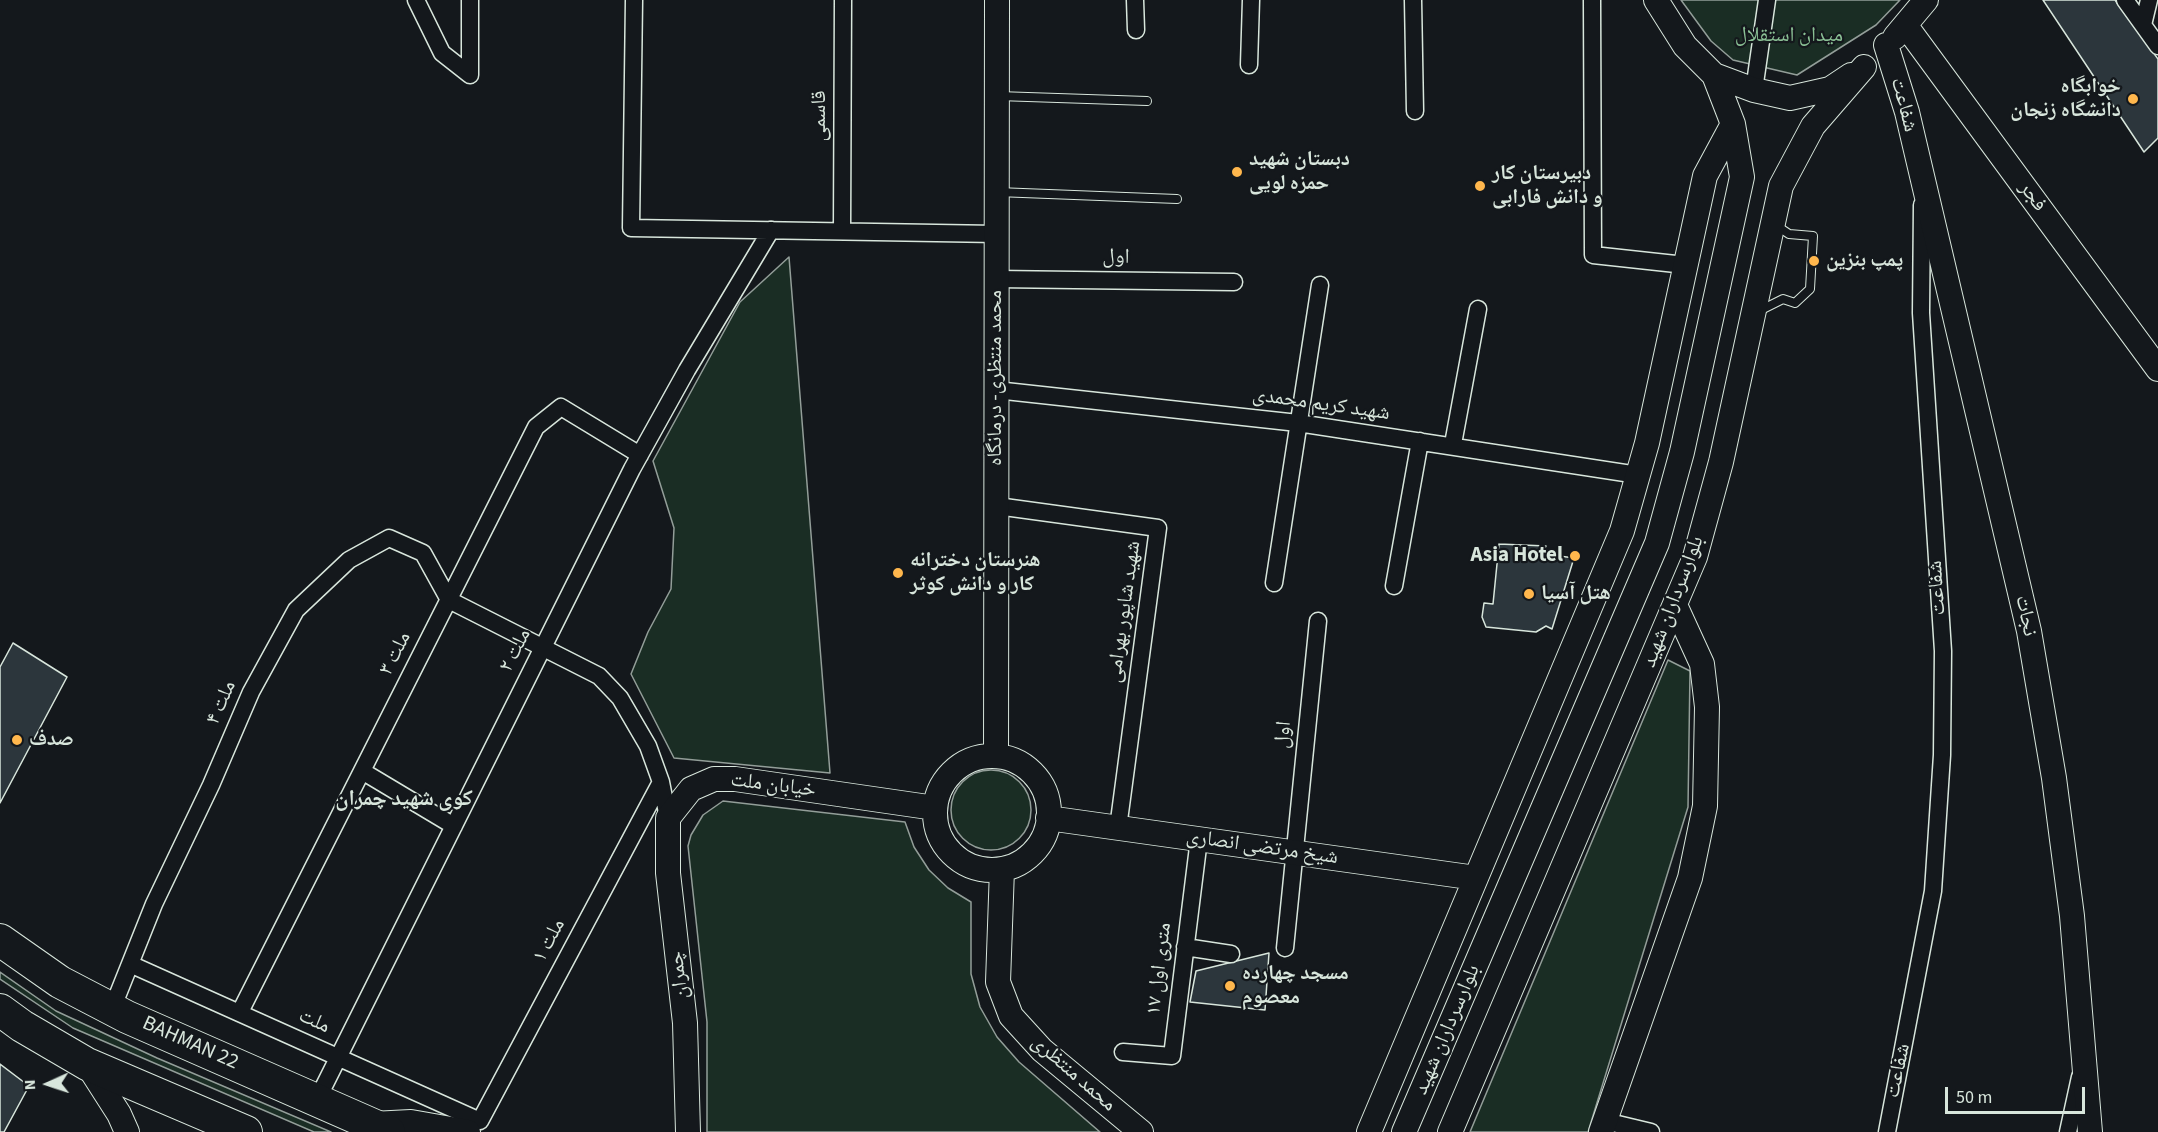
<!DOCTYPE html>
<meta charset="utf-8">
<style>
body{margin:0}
#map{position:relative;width:2158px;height:1132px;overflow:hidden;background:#14181c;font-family:"Source Sans 3",sans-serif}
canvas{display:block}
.north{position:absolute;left:18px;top:1054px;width:60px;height:60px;-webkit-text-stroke:4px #14181c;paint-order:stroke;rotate:267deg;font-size:16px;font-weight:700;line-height:24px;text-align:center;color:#d8e6dc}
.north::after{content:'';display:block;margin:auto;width:21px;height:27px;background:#d8e6dc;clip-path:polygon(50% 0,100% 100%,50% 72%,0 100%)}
.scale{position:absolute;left:1945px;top:1087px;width:140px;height:27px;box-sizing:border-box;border:3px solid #d8e6dc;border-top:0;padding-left:8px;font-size:18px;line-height:21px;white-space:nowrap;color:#d8e6dc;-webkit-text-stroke:4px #14181c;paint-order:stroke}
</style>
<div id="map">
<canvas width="2158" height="1132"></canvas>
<div class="north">N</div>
<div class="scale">50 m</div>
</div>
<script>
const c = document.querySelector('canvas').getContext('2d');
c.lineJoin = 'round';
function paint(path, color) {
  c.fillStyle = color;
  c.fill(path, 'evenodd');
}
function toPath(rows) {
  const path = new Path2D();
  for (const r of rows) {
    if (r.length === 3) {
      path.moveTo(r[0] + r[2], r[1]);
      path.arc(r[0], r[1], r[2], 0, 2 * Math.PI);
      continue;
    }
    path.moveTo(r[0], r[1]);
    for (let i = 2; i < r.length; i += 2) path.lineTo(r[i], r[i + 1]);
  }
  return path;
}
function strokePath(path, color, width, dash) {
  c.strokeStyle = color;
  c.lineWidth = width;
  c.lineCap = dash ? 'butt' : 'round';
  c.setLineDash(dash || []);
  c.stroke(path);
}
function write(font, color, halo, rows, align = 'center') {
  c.font = font + ' "Source Sans 3","Noto Naskh Arabic",sans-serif';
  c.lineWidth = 4.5;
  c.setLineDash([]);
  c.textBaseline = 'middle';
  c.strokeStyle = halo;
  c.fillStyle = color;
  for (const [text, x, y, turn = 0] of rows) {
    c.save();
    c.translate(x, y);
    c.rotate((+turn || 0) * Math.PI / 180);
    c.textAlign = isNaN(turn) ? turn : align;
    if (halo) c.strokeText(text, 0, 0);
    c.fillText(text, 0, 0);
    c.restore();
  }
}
const green = toPath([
 [1681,0,1900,0,1876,25,1797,75,1733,60,1711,41,1681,0],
 [789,257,830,773,674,758,631,674,648,632,671,589,674,528,653,461,740,302,789,257],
 [1668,660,1690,671,1688,807,1588,1132,1470,1132,1668,660],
 [991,810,40],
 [723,801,905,822,914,847,929,870,948,888,971,902,971,974,980,1007,997,1037,1019,1062,1100,1132,707,1132,707,1022,688,846,691,835,703,815,723,801],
 [0,972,56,1011,157,1058,331,1132,314,1132,73,1028,0,979,0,972]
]);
const building = toPath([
 [2043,0,2115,0,2158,59,2158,138,2144,152,2043,0],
 [1499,544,1546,546,1541,557,1552,555,1574,558,1552,629,1546,626,1536,632,1486,627,1482,617,1484,603,1493,604,1499,544],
 [13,643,67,677,0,803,0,667,13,643],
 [1269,953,1265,1010,1190,1002,1196,971,1269,953],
 [0,1064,29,1086,4,1132,0,1132,0,1064]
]);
const lane = toPath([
 [998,96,1147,101],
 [997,192,1177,199],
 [1759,311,1783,299,1795,303,1810,289,1813,236,1789,234,1774,224]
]);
const street = toPath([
 [416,0,442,53,470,75],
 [634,0,631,228,997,234],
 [1135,0,1136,30],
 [1413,0,1415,111],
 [1592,0,1593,255,1685,265],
 [2125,0,2158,46],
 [2143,25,2149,0],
 [1249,65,1251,0],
 [470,75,470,0],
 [1754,90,1767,0],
 [842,231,843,0],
 [996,279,1234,282],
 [996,390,1298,423,1638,475],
 [1453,444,1478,309],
 [997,506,1158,528,1118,828],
 [1274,583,1320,285],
 [1394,586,1420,441],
 [362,771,454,826],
 [1185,947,1231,954],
 [1285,948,1318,621],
 [130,964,480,1121,661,782],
 [112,1009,154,904,211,785,251,692,296,610,349,560,389,538,423,553,449,600,599,676,620,698,648,746,661,782,668,818],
 [240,1012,536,427,561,407,640,455],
 [1123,1052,1172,1056,1199,839],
 [317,1100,632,469,687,370,771,230],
 [1605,1121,1651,1132],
 [1887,1132,1933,891,1942,755,1943,651,1921,313,1922,205],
 [2068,1132,2080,1077]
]);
const secondary = toPath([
 [1656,0,1685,46,1714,75,1754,90,1790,98,1830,89,1851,75],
 [1906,26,2158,369],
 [1895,37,1926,0],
 [1886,45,1907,112,2029,631,2054,778,2072,916,2090,1132],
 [996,756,997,0],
 [992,813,57],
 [1048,818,1476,878],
 [1002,869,998,982,1011,1016,1042,1050,1141,1132],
 [87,1064,119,1114,127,1132],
 [372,1124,411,1122,468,1132],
 [688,1132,685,1023,668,873,668,818,691,789,714,779,735,779,935,808],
 [1369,1132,1622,531,1647,443,1705,176,1733,124],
 [1404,1132,1657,543,1682,452,1742,177,1733,124,1714,75],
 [1450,1132,1695,557,1721,462,1781,186,1813,126,1864,67],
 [1601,1132,1690,878,1705,806,1707,707,1702,664,1675,605]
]);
const highway = toPath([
 [0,940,60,982,127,1017,389,1132],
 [0,1010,22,1026,87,1064,246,1132]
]);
const markers = [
 [2133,99,6,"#ffb74d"],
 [1237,172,6,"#ffb74d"],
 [1480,186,6,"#ffb74d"],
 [1814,261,6,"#ffb74d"],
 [1575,556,6,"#ffb74d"],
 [898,573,6,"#ffb74d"],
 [1529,594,6,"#ffb74d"],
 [17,740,6,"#ffb74d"],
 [1230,986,6,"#ffb74d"]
];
const parkNames = [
 ["میدان استقلال",1789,36]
];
const poiNames = [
 ["خوابگاه",2121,87,"right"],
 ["دانشگاه زنجان",2121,111,"right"],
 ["دبستان شهید",1249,160],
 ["حمزه لویی",1249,184],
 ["دبیرستان کار",1492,174],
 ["و دانش فارابی",1492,198],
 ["پمپ بنزین",1826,261],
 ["Asia Hotel",1563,556,"right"],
 ["هنرستان دخترانه",910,561],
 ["کار و دانش کوثر",910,585],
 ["هتل آسیا",1541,594],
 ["صدف",29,740],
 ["مسجد چهارده",1242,974],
 ["معصوم",1242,998]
];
const streetNames = [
 ["شفاعت",1903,105,75],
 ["قاسمی",820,116,-90],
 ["فجر",2032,197,54],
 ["اول",1116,258,1],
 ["محمد منتظری- درمانگاه",996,378,-90],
 ["شهید کریم محمدی",1321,405,8],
 ["شفاعت",1938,588,-94],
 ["بلوارسرداران شهید",1674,602,-69],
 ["شهید شاپور بهرامی",1125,612,-82],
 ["نجات",2025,616,78],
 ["ملت ۲",516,651,-63],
 ["ملت ۳",396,654,-63],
 ["ملت ۴",222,703,-66],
 ["اول",1284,735,-84],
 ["خیابان ملت",773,786,7],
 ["شیخ مرتضی انصاری",1262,848,8],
 ["ملت ۱",550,941,-62],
 ["۱۷ متری اول",1160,969,-83],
 ["چمران",680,975,-97],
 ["ملت",314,1022,25],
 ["بلوارسرداران شهید",1448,1030,-67],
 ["BAHMAN 22",190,1044,24],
 ["شفاعت",1899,1071,-78],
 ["محمد منتظری",1073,1074,41]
];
const neighbourhoodNames = [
 ["کوی شهید چمران",404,800]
];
paint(green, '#1a2d24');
strokePath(green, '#939e99', 1.5);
paint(building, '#2c363c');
strokePath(building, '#d8e6dc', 1.5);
strokePath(lane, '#d8e6dc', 10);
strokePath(street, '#d8e6dc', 19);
strokePath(secondary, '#d8e6dc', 26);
strokePath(highway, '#d8e6dc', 34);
strokePath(lane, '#14181c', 8);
strokePath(street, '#14181c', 16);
strokePath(secondary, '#14181c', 24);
strokePath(highway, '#14181c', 32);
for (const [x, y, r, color] of markers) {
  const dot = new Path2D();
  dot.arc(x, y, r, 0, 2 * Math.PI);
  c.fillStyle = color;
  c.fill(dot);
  strokePath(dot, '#14181c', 2);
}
write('21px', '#8ac095', '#14181c', parkNames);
write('bold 21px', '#d8e6dc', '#14181c', poiNames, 'left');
write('21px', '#d8e6dc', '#14181c', streetNames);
write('bold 22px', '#d8e6dc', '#14181c', neighbourhoodNames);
</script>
